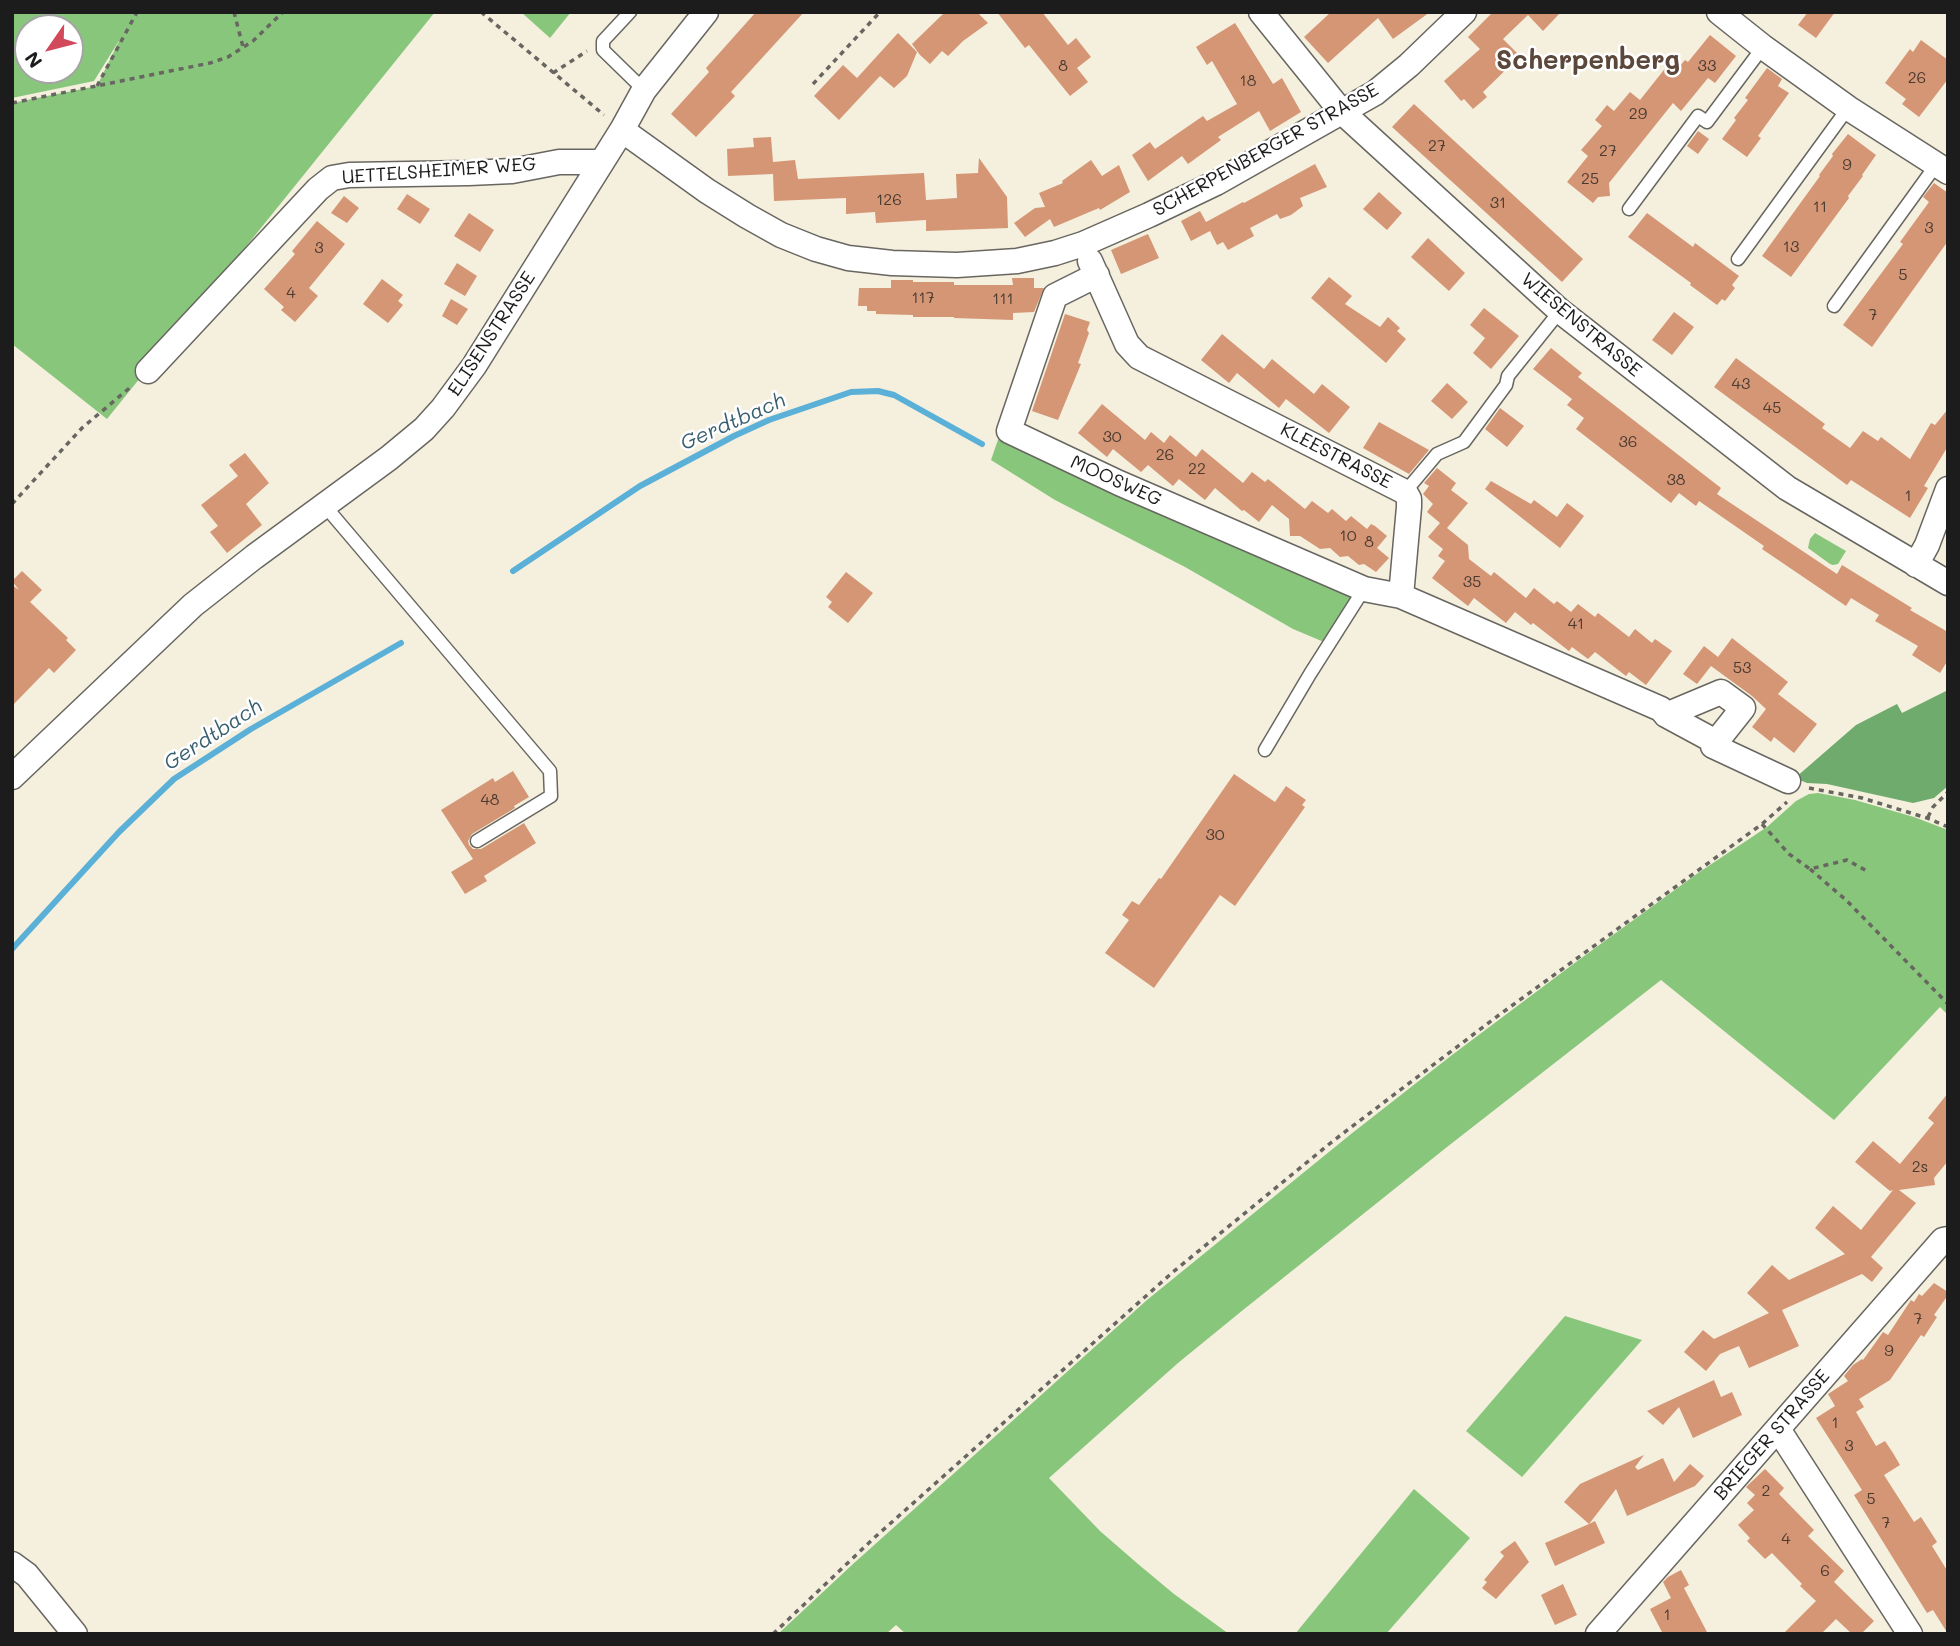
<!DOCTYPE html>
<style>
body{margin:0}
#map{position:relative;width:1960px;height:1646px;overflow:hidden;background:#f5efde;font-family:Mali,sans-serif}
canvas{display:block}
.frame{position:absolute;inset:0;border:14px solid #1c1c1c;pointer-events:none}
.north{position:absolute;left:14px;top:14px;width:70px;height:70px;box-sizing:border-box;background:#fff;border:2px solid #a4a4a4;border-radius:50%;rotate:235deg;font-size:19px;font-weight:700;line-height:28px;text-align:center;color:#1c1c1c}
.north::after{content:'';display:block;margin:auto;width:24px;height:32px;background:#d1495b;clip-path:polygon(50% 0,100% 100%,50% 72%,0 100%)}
</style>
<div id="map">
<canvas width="1960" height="1646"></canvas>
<div class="frame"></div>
<div class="north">N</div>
</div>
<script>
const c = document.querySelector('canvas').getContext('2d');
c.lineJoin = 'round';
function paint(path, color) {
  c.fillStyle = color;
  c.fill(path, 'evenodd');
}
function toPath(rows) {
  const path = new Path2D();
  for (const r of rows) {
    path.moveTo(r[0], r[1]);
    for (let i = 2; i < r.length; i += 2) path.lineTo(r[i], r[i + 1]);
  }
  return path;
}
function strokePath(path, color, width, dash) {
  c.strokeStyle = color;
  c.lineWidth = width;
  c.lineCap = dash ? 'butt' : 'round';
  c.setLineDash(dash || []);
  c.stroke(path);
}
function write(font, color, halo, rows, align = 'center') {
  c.font = font + ' Mali,sans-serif';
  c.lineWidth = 5;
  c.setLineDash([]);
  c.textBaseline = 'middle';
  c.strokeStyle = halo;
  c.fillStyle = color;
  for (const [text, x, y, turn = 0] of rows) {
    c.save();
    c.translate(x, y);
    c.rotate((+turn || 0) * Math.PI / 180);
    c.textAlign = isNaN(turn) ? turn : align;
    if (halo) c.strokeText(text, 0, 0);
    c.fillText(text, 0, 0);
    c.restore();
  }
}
const green = toPath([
 [12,12,435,12,107,419,12,344,12,103,97,86,120,39,94,81,12,98],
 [28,28,70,28,70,70,28,70],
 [521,12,571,12,550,38],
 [1000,434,1352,593,1350,601,1324,642,1293,629,1185,567,1055,500,991,460],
 [1815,533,1846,551,1838,564,1833,565,1830,564,1808,548,1810,539],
 [1818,793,1855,800,1914,817,1948,830,1948,1015,1940,1007,1834,1120,1661,980,1447,1147,1243,1310,1178,1363,1049,1478,1100,1531,1138,1564,1174,1594,1229,1634,906,1634,896,1625,886,1634,778,1634,853,1564,1147,1300,1351,1134,1452,1055,1576,962,1698,873,1767,827,1796,801,1809,794],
 [1565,1316,1642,1340,1522,1477,1466,1431],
 [1414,1489,1470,1538,1386,1634,1295,1634]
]);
const forest = toPath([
 [1948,690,1948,786,1934,798,1913,803,1827,784,1807,783,1795,778,1856,725,1897,704,1902,713]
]);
const stream = toPath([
 [513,571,640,486,734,436,769,420,851,392,878,391,894,395,982,444],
 [12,949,119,832,174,779,251,729,401,643]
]);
const building = toPath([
 [756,12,804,12,731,92,735,96,696,137,671,114,709,72,706,68],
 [945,12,977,12,988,23,963,41,948,56,942,51,930,64,920,55,912,44],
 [997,12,1042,12,1068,45,1076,38,1091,57,1077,68,1088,82,1070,96,1029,45,1025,48],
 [1331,12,1430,12,1393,39,1378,18,1328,63,1304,37],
 [1493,12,1561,12,1543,31,1528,15,1503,39,1520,56,1483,92,1487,97,1473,109,1464,99,1461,101,1444,81,1480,49,1468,37],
 [1808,12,1835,12,1816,38,1798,25],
 [1235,23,1273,84,1282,78,1301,112,1270,131,1259,111,1218,137,1221,140,1188,164,1182,156,1148,181,1132,155,1150,142,1155,149,1203,116,1207,121,1237,104,1212,61,1207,65,1196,47],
 [898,33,917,52,907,76,894,88,880,76,839,120,814,96,843,65,857,78],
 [1710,35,1736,56,1715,83,1708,78,1681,111,1673,103,1609,183,1610,196,1598,197,1593,203,1567,182,1588,156,1581,150,1602,126,1595,120,1607,105,1614,111,1630,92,1640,100,1671,61,1679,67,1685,60,1688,62],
 [1921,40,1948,60,1948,79,1919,117,1902,104,1906,99,1885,83,1910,49,1913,52],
 [1767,68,1782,79,1778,86,1789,93,1758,136,1761,138,1747,157,1722,139,1736,120,1734,118,1748,100,1745,98],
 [1414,104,1583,259,1562,282,1392,127],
 [1698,131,1709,139,1698,154,1687,146],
 [1848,134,1876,155,1862,175,1863,176,1848,196,1849,198,1791,277,1762,256,1820,176,1819,175,1833,156,1832,154],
 [771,137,773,162,795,160,798,179,924,173,926,200,957,198,956,174,978,173,979,158,1007,197,1008,228,926,231,926,220,876,223,875,212,846,214,846,198,774,201,773,174,728,176,727,149,754,147,753,138],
 [1091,160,1102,176,1119,165,1130,192,1100,210,1099,208,1054,227,1050,219,1025,237,1014,223,1035,208,1045,207,1039,193,1063,183,1062,181],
 [1315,164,1327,187,1300,198,1303,206,1291,215,1280,219,1277,214,1250,228,1254,236,1228,250,1223,242,1217,245,1210,231,1191,241,1181,221,1200,211,1206,222,1243,202,1244,203],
 [1934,183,1948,193,1948,241,1872,347,1843,325,1903,244,1900,242,1929,202,1923,197],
 [1379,192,1402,213,1387,230,1363,209],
 [407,194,430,209,420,224,397,209],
 [344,196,359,208,347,223,331,213],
 [469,213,494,230,480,252,454,236],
 [1647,213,1693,247,1695,243,1739,276,1732,285,1735,288,1725,301,1722,299,1717,305,1690,285,1691,283,1628,237],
 [317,221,345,244,309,288,318,296,295,322,281,310,284,307,264,289,295,254,292,251],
 [1148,234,1159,258,1121,274,1111,250],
 [1428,238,1465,273,1449,291,1411,257],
 [457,263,477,276,465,296,444,284],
 [1329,277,1352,296,1345,304,1380,327,1388,317,1400,328,1397,331,1406,339,1386,363,1311,298],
 [1012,278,1034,278,1034,288,1044,288,1034,312,1013,313,1013,320,954,318,954,317,913,317,913,315,876,314,876,311,867,311,867,306,858,306,859,288,891,288,891,280,913,280,913,282,954,282,954,285,1013,285],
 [382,279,403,295,398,301,403,305,388,323,363,304],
 [451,299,468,309,457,325,442,316],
 [1484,308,1519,336,1491,369,1473,353,1485,338,1470,325],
 [1674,312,1694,327,1672,355,1652,340],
 [1065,314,1090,322,1087,330,1089,333,1078,363,1081,364,1058,420,1032,411],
 [1222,334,1264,369,1272,359,1314,394,1322,384,1350,407,1329,433,1286,399,1279,408,1237,373,1229,383,1201,360],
 [1551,348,1582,373,1578,377,1721,488,1717,494,1837,574,1842,565,1912,608,1910,610,1948,632,1948,660,1940,673,1912,655,1918,646,1875,621,1879,615,1851,598,1846,606,1762,549,1764,546,1699,501,1696,506,1679,493,1671,503,1576,429,1584,418,1567,405,1572,399,1533,369],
 [1736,358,1825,424,1822,428,1850,448,1863,431,1878,441,1881,437,1910,459,1931,423,1935,425,1948,409,1948,446,1924,486,1928,488,1910,518,1851,480,1847,485,1714,387],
 [1447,383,1468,402,1452,419,1431,401],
 [1102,404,1145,440,1151,432,1164,443,1170,435,1196,457,1202,449,1243,483,1252,472,1265,482,1268,479,1305,509,1312,501,1328,513,1332,509,1346,521,1351,516,1367,529,1371,524,1375,526,1387,536,1377,548,1389,558,1376,572,1364,564,1359,565,1348,556,1340,557,1330,548,1320,549,1300,536,1290,536,1289,519,1272,505,1259,522,1244,510,1242,511,1215,488,1205,500,1179,479,1173,486,1148,465,1141,472,1113,449,1107,457,1078,433],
 [1500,408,1524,426,1507,447,1485,429],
 [1379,422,1429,450,1409,474,1363,448],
 [245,453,269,483,246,504,262,525,227,553,210,532,218,526,201,505,238,476,229,465],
 [1437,468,1456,483,1451,490,1468,503,1447,528,1468,545,1469,559,1491,576,1494,572,1526,598,1534,588,1554,604,1557,601,1571,612,1578,604,1595,617,1598,613,1629,637,1635,629,1652,643,1655,639,1672,651,1646,685,1629,672,1626,676,1595,652,1588,659,1572,647,1569,651,1533,623,1531,625,1515,612,1506,623,1474,598,1468,606,1432,578,1445,561,1438,556,1443,549,1428,537,1440,523,1427,512,1433,504,1423,494,1429,486,1424,483],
 [1491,481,1531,504,1534,500,1557,517,1567,503,1584,516,1560,548,1485,489],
 [22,571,42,590,30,602,68,638,66,640,76,650,54,673,49,668,12,706,12,585,19,590,12,581],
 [846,572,873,593,848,623,828,607,832,602,826,597],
 [1732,638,1788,682,1778,694,1817,724,1794,753,1774,737,1771,742,1752,727,1766,709,1752,696,1711,666,1697,684,1683,674,1704,646,1718,657],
 [513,771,529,797,514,806,515,808,472,834,468,841,469,845,473,849,481,849,524,823,536,843,484,876,487,881,465,894,451,872,473,859,441,810,493,778,495,782],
 [1234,774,1275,802,1286,786,1306,800,1302,805,1305,807,1235,906,1220,895,1154,988,1105,953,1129,920,1122,915,1132,901,1139,905,1159,878,1161,879],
 [1948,1093,1948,1161,1934,1178,1935,1185,1899,1190,1916,1203,1871,1257,1883,1268,1872,1282,1862,1274,1782,1310,1799,1346,1749,1368,1739,1346,1720,1354,1706,1371,1684,1352,1703,1330,1714,1339,1769,1313,1747,1293,1772,1265,1789,1280,1845,1254,1815,1228,1833,1206,1861,1230,1893,1190,1890,1191,1855,1162,1873,1141,1900,1164,1934,1123,1928,1118],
 [1934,1283,1948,1292,1948,1295,1934,1315,1937,1317,1924,1337,1921,1335,1890,1380,1859,1399,1864,1407,1856,1412,1876,1446,1885,1441,1893,1453,1900,1465,1884,1475,1914,1522,1921,1517,1937,1542,1932,1546,1948,1572,1948,1634,1933,1610,1927,1613,1854,1495,1862,1490,1816,1418,1835,1406,1828,1394,1848,1381,1844,1376,1853,1365,1862,1359,1863,1360,1883,1332,1888,1335,1911,1300,1914,1302,1919,1294,1922,1296],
 [1714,1380,1721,1397,1732,1392,1742,1415,1693,1438,1679,1407,1663,1425,1647,1411],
 [1644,1455,1635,1467,1638,1470,1663,1458,1674,1482,1690,1464,1704,1476,1695,1486,1627,1516,1616,1489,1589,1524,1595,1521,1605,1543,1555,1566,1545,1543,1589,1524,1564,1502,1580,1484],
 [1765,1469,1784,1488,1779,1494,1814,1530,1808,1536,1844,1571,1834,1582,1874,1621,1861,1634,1852,1634,1836,1619,1821,1634,1783,1634,1816,1601,1800,1586,1802,1584,1772,1553,1765,1559,1747,1541,1750,1538,1738,1525,1754,1510,1747,1503,1755,1495,1746,1487],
 [1515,1541,1529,1562,1496,1599,1482,1588,1487,1582,1484,1580,1504,1556,1500,1552],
 [1681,1570,1689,1585,1684,1588,1708,1634,1663,1634,1650,1609,1671,1598,1663,1582,1668,1577],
 [1563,1584,1577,1615,1555,1625,1541,1595]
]);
const path = toPath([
 [234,12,243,47],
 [481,12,604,115],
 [553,73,587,51],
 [813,84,880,12],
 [97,86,137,12],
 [12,103,210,63,228,57,253,41,283,12],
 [12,504,82,428,133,385],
 [1809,788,1862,798,1927,818,1948,827],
 [1928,817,1933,807,1948,792],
 [1762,824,1789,854,1810,869,1847,860,1867,871],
 [1810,869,1846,900,1948,1004],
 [773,1634,874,1538,1173,1272,1333,1141,1499,1015,1762,824,1787,802]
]);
const service = toPath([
 [630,12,603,41,603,50,644,90],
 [1629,209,1698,116,1707,122,1763,47],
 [1738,259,1848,108],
 [1834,306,1936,165],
 [1405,492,1437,454,1464,442,1506,385,1508,376,1560,311],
 [325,506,550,771,551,796,477,841],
 [1265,750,1310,674,1364,589]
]);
const minor = toPath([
 [1261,12,1341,111,1560,311,1787,488,1948,583],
 [1719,12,1763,47,1848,108,1948,172],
 [622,130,707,191,747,216,781,235,816,249,848,258,892,263,957,265,1017,261,1055,253,1083,244,1149,215,1216,183,1375,93,1409,65,1464,12],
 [1090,261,1127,344,1139,357,1405,492,1409,499,1409,507,1401,596],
 [1097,275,1055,296,1009,431,1119,483,1364,589,1401,596,1661,709,1666,715,1716,742,1713,746,1788,781],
 [148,371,318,189,332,178,349,175,469,173,512,171,559,162,602,162],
 [1916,565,1927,545,1948,489],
 [1666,715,1721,692,1743,708,1716,742],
 [12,777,193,605,254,557,389,458,424,429,443,408,474,366,622,130,644,90,706,12],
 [1778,1429,1910,1634],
 [12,1564,27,1575,75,1634],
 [1598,1634,1943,1240,1948,1239]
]);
const numberNames = [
 ["8",1063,66],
 ["33",1707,66],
 ["26",1917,78],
 ["18",1248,81],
 ["29",1638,114],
 ["27",1437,146],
 ["27",1608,151],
 ["9",1847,165],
 ["25",1590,179],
 ["126",889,200],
 ["31",1498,203],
 ["11",1820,207],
 ["3",1929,228],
 ["13",1791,247],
 ["3",319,248],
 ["5",1903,275],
 ["4",291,293],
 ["117",923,298],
 ["111",1003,299],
 ["7",1873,315],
 ["43",1741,384],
 ["45",1772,408],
 ["30",1112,437],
 ["36",1628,442],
 ["26",1165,455],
 ["22",1197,469],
 ["38",1676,480],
 ["1",1908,496],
 ["10",1348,536],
 ["8",1369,542],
 ["35",1472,582],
 ["41",1576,624],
 ["53",1742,668],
 ["48",490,800],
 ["30",1215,835],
 ["2s",1920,1167],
 ["7",1918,1319],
 ["9",1889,1351],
 ["1",1835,1423],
 ["3",1849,1446],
 ["2",1766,1491],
 ["5",1871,1499],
 ["7",1886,1523],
 ["4",1786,1539],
 ["6",1825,1571],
 ["1",1667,1615]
];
const streetNames = [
 ["SCHERPENBERGER STRASSE",1266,150,-29],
 ["UETTELSHEIMER WEG",439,171,-4],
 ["WIESENSTRASSE",1581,325,40],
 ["ELISENSTRASSE",492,334,-57],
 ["KLEESTRASSE",1336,456,27],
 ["MOOSWEG",1116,481,24],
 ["BRIEGER STRASSE",1772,1435,-49]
];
const waterNames = [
 ["Gerdtbach",733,422,-24],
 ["Gerdtbach",213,735,-33]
];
const districtNames = [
 ["Scherpenberg",1588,61]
];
paint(green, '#88c67c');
paint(forest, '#6eab6c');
strokePath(stream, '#5ab0d7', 6);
paint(building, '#d49675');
strokePath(service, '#686660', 15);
strokePath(minor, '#686660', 27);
strokePath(path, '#686660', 3.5, [5, 5]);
strokePath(service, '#fff', 12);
strokePath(minor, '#fff', 24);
write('16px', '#4a3a32', null, numberNames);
write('19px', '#1c1c1c', '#fff', streetNames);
write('italic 21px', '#385f70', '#fff', waterNames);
write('bold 26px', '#5c473b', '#fff', districtNames);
</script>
